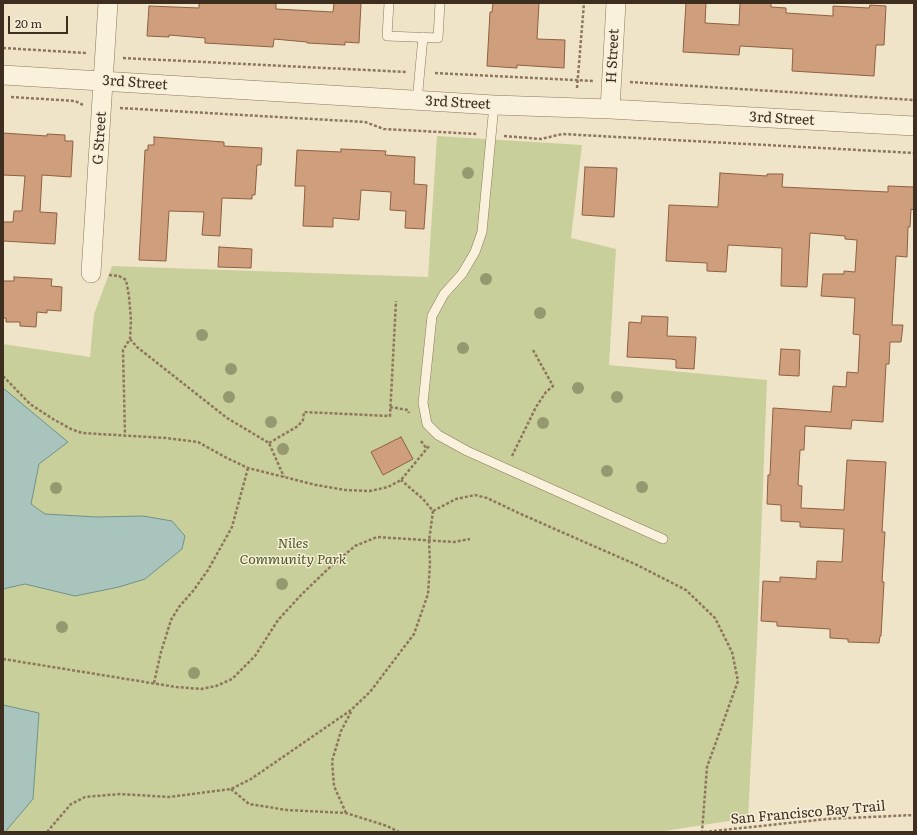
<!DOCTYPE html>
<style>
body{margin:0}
#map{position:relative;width:917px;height:835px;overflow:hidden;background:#f0e4c8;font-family:Literata,serif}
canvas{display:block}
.frame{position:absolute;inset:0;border:4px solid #3d2e20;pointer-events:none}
.scale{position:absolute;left:8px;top:16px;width:60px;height:18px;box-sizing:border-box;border:2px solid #3d2e20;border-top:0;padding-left:5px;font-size:12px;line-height:14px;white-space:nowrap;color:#3d2e20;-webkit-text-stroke:3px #f7eed8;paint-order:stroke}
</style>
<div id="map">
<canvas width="917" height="835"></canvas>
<div class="frame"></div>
<div class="scale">20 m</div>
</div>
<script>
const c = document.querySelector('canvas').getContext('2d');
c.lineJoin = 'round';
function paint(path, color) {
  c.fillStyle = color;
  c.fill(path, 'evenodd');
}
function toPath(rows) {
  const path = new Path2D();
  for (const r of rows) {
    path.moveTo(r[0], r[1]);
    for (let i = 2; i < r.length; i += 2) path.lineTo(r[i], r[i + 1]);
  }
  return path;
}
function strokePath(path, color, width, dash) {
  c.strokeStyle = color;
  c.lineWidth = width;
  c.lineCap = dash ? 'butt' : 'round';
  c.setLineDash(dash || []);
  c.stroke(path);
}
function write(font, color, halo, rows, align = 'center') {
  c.font = font + ' Literata,serif';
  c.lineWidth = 3;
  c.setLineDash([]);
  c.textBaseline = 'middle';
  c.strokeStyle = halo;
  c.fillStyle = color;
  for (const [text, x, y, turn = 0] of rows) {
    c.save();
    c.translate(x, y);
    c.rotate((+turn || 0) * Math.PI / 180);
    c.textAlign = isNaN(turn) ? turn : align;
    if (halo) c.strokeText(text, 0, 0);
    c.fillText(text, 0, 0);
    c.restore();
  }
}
const green = toPath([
 [437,136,582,145,571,238,616,249,609,365,767,380,757,642,748,818,658,832,3,832,3,344,90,357,94,314,112,266,428,277]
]);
const water = toPath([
 [3,388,68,442,39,464,31,504,45,514,97,517,143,516,172,521,185,536,182,549,145,579,119,587,75,596,25,584,3,589,3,388],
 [3,705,39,713,33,799,5,832,3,832,3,705]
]);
const building = toPath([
 [199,3,276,3,276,9,333,12,334,3,361,3,359,43,345,42,345,45,307,43,307,42,274,39,273,47,205,43,205,38,169,35,169,37,147,36,149,6,199,8,199,3],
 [493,3,539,3,537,39,565,40,564,68,517,65,517,68,487,66,490,12,492,12,493,3],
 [686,3,706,3,705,23,739,25,740,3,771,3,771,7,786,8,786,13,833,16,833,6,869,8,870,5,886,6,884,45,876,45,874,76,792,71,793,49,740,46,739,55,683,52,686,3],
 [3,133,47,136,47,134,65,135,65,141,73,141,71,177,42,175,40,212,57,213,55,244,3,241,3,222,13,222,14,211,22,211,25,176,3,175,3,133],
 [154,137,224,142,224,146,262,148,261,165,257,165,255,195,252,195,252,199,222,198,220,236,202,235,204,212,169,211,166,261,139,260,145,150,148,150,148,145,154,145,154,137],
 [341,149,386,151,385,155,415,157,414,184,427,185,424,229,405,228,406,211,390,210,391,192,361,190,359,220,333,218,333,227,303,226,305,186,295,186,297,150,341,152,341,149],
 [585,167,617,168,614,217,582,215,585,167],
 [720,173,767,176,767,174,783,174,782,187,888,192,888,186,914,187,914,210,911,209,910,227,908,227,907,257,896,256,892,325,903,325,901,342,890,342,889,364,886,364,883,422,852,420,851,429,805,426,804,450,800,450,798,485,802,486,801,508,844,510,847,460,886,462,882,532,885,532,882,582,884,582,881,636,880,636,879,643,848,642,848,639,830,638,830,629,777,626,777,622,761,621,763,581,780,582,780,577,816,579,817,561,842,562,844,529,800,527,800,522,781,521,781,505,767,504,768,475,770,475,773,408,831,412,833,386,846,387,847,372,858,373,860,335,853,334,855,298,821,296,823,274,844,274,844,271,855,272,857,240,845,239,845,236,810,233,807,287,781,286,782,248,728,245,726,272,707,271,707,263,666,261,669,205,718,207,720,173],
 [219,247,252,249,251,268,218,267,219,247],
 [14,277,52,279,51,286,62,287,61,311,47,310,47,313,37,312,36,327,20,326,20,322,6,322,6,318,3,318,3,281,14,281,14,277],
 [642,316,668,317,667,336,696,337,694,369,676,368,676,360,671,359,627,357,629,322,641,323,642,316],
 [781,349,800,350,799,376,779,375,781,349],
 [401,437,413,459,383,475,371,452,401,437]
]);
const path = toPath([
 [3,48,86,53],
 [123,58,406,72],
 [435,73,593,81],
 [630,82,914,100],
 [577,88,584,3],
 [11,97,75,101,83,105],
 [120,108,365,122,384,129,477,134],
 [504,136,541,139,562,134,914,153],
 [109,275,119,276,126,280,129,296,131,320,130,339,123,350,125,436],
 [130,339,137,347,227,418,269,443,284,477],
 [3,376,30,404,53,419,71,429,82,433,166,438,198,442,225,457,248,468,316,485,345,490,370,491,388,487,401,480,429,446],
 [390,407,408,410,409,413],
 [421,441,427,449],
 [269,443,298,426,303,420,304,412,390,416,396,301],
 [512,456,536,407,546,392,553,386,533,350],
 [433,511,456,499,475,495,487,498,523,515,637,565,686,590,715,618,732,652,738,681,707,767,702,832],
 [3,659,176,687,201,689,216,686,232,679,255,656,278,620,302,594,328,569,355,546,377,537,454,542,470,539],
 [154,683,161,652,171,620,179,607,193,591,208,570,232,527,248,468],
 [231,789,249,804,287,810,346,813,387,826,399,832],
 [346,813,334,786,332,761,341,731,351,712],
 [47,832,71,804,85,797,120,794,169,797,231,789,251,779,351,710,370,692,414,634,428,594,430,564,429,541,433,511,423,499,401,480],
 [704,832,827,819,914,815]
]);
const lane = toPath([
 [389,3,387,36,438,38,440,3],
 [417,101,423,37],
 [494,105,482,232,475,252,462,274,444,294,432,316,423,403,427,424,438,435,467,451,663,539]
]);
const street = toPath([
 [3,75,494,105,610,109,914,126],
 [610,109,616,3],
 [91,273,108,3]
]);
const trees = [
 [468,173],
 [486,279],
 [540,313],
 [202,335],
 [463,348],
 [231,369],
 [578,388],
 [229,397],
 [617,397],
 [271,422],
 [543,423],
 [283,449],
 [607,471],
 [642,487],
 [56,488],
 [282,584],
 [62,627],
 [194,673]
];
const streetNames = [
 ["H Street",613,56,-87],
 ["3rd Street",135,83,4],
 ["3rd Street",458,103,3],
 ["3rd Street",782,119,3],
 ["G Street",100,138,-86],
 ["San Francisco Bay Trail",808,813,-5]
];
const parkNames = [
 ["Niles",293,544],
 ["Community Park",293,560]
];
paint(green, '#c9cf9b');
paint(water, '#a9c4bc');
strokePath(water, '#6f938a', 1);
paint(building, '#cf9f7d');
strokePath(building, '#8d5f41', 1);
strokePath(lane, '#8d765c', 10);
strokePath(street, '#8d765c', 20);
strokePath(path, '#8d765c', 2.5, [3, 2]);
strokePath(lane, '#faf1dc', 9);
strokePath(street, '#faf1dc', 19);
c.fillStyle = '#96986f';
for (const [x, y] of trees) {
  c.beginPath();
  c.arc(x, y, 6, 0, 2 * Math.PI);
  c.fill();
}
write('14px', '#3d2e20', '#f7eed8', streetNames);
write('italic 14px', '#4d5a26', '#f7eed8', parkNames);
</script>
